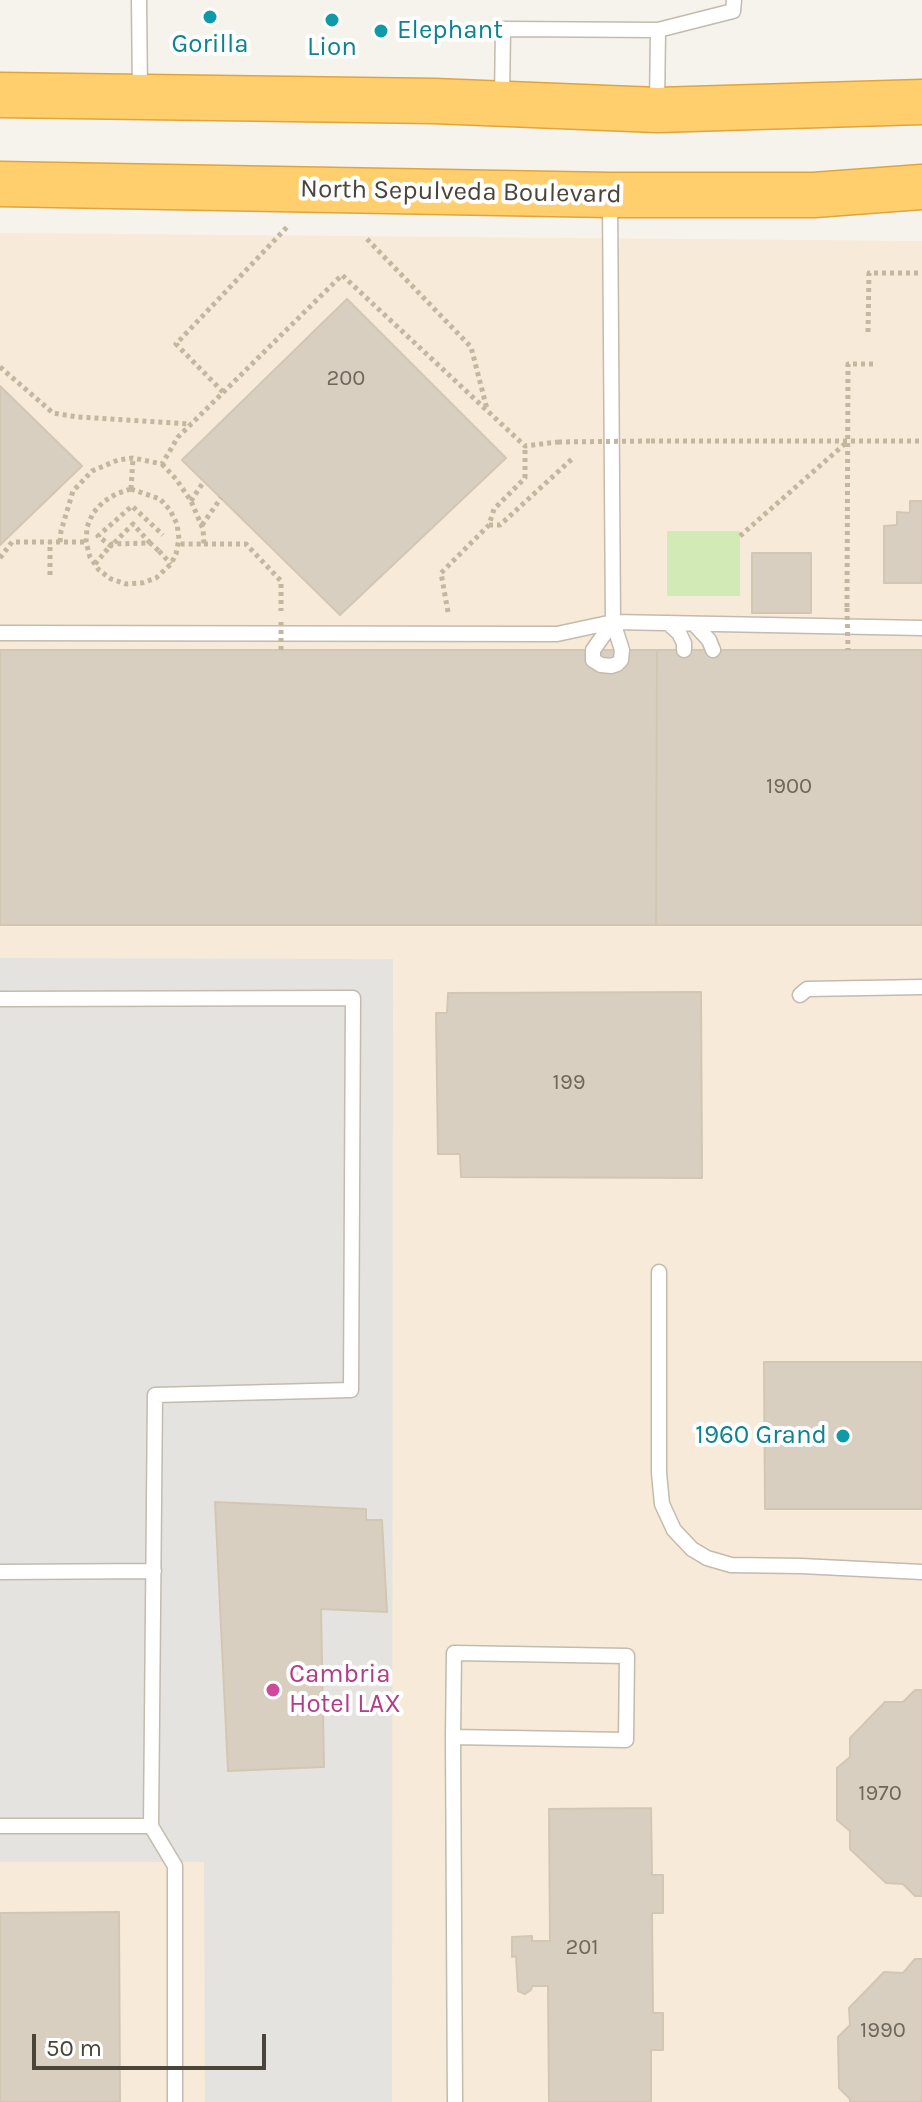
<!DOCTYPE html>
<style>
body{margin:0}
#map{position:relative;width:922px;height:2102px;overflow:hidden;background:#f6f3ec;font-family:Karla,sans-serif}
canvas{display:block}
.scale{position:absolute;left:32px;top:2034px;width:234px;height:36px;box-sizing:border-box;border:4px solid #4b4439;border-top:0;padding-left:10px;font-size:24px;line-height:28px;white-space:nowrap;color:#4b4439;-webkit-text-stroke:6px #fff;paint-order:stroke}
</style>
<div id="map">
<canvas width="922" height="2102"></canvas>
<div class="scale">50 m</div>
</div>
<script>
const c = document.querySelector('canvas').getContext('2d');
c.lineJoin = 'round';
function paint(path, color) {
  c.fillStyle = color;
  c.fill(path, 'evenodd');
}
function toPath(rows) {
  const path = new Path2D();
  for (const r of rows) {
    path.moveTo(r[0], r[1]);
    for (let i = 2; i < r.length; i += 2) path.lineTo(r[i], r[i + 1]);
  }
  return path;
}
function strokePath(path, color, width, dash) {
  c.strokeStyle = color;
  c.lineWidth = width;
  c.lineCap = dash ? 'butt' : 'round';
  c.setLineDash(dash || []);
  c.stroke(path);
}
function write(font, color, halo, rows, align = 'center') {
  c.font = font + ' Karla,sans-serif';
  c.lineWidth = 8;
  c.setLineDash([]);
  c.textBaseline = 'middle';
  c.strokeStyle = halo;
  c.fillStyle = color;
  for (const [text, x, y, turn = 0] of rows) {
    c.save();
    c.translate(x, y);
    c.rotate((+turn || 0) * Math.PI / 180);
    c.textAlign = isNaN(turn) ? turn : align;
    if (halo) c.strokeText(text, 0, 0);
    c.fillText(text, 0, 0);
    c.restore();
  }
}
const commercial = toPath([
 [0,233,922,241,922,2102,0,2102]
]);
const green = toPath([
 [667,531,740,531,740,596,667,596]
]);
const parking = toPath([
 [0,958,393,959,392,2102,205,2102,204,1862,0,1862]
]);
const building = toPath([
 [347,299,506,458,340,615,182,460,347,299],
 [0,386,82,466,0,545,0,386],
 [910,501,922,501,922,583,884,583,884,526,897,525,897,512,910,513,910,501],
 [752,553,811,553,811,613,752,613,752,553],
 [0,650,657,650,656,925,0,925,0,650],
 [657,650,922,650,922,925,656,925,657,650],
 [701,992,702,1178,461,1177,460,1154,438,1154,436,1013,447,1013,448,993,701,992],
 [764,1362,922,1362,922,1509,765,1509,764,1362],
 [215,1502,366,1509,366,1520,382,1520,387,1612,321,1609,324,1767,228,1771,215,1502],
 [915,1690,922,1690,922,1896,915,1896,903,1884,886,1883,850,1849,850,1831,837,1820,837,1768,850,1757,850,1738,885,1702,903,1702,915,1690],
 [651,1808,652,1875,663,1875,663,1913,652,1913,653,2013,663,2013,663,2050,651,2050,651,2102,549,2102,548,1986,532,1986,531,1990,525,1994,518,1991,516,1956,512,1957,512,1937,532,1936,532,1941,550,1941,549,1809,651,1808],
 [119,1912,120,2102,0,2102,0,1913,119,1912],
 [915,1959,922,1959,922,2102,850,2102,850,2099,839,2088,838,2037,850,2025,849,2008,884,1972,903,1973,915,1959]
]);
const path = toPath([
 [367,239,471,347,487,409],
 [868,332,869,273,922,273],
 [0,367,53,413,77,417,191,424],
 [223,392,176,344,288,226],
 [651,441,922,441],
 [162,464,176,479,191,501,203,529,204,544,178,544],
 [131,489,160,499,170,510,177,524,179,539,176,554,171,564,156,578,142,583,126,584,111,579,99,570,90,557,86,542,87,527,93,513,103,502,116,494,131,489],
 [131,489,133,458],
 [191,501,204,481],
 [202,525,221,498],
 [489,525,500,525,573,458],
 [740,536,847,442],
 [60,542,61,531,73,491,92,471,118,460,133,458,162,464,178,437,342,275,525,446,558,442],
 [150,543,133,524,111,546,98,536,132,506,163,535],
 [204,544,246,544,281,581,281,611],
 [159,551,171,564],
 [0,558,12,542,86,542],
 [95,564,105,552],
 [50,575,50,542],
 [847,607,848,364,876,364],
 [448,612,441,573,489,525,494,509,525,478,525,446]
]);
const lane = toPath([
 [139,0,140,92],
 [658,30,733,11,734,0],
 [502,98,503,29,658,30,657,106],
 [610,199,613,622,622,650,621,660,617,664,611,666,601,665,593,660,593,650,613,622],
 [668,623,679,633,684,643,684,650],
 [694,624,709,640,713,650],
 [0,633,557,634,613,622,922,628],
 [800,995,807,989,922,987],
 [0,999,353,998,351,1390,155,1395,151,1826],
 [659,1272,659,1473,662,1504,674,1530,692,1549,707,1558,731,1565,801,1566,922,1572],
 [0,1572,154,1571],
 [453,1737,626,1740,627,1656,454,1653,453,1737,455,2102],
 [0,1826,151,1826,175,1866,175,2102]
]);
const highway = toPath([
 [0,95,434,101,657,110,922,102],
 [0,184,610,195,814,195,922,187]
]);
const pathBridge = toPath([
 [558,442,651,441],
 [105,552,112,544,150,543,159,551],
 [847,608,848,650],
 [281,650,281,620]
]);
const markers = [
 [210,17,8,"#0f9aa8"],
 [332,20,8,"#0f9aa8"],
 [381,31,8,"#0f9aa8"],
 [843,1436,8,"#0f9aa8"],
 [273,1690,8,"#d1479c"]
];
const numberNames = [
 ["200",346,379],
 ["1900",789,787],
 ["199",569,1083],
 ["1970",880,1794],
 ["201",582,1948],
 ["1990",883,2031]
];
const cultureNames = [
 ["Elephant",397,31,"left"],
 ["Gorilla",210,45],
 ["Lion",332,48],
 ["1960 Grand",827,1436,"right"]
];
const streetNames = [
 ["North Sepulveda Boulevard",461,192,1]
];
const hotelNames = [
 ["Cambria",289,1675],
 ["Hotel LAX",289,1705]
];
paint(commercial, '#f7ead8');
paint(green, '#d2eab5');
paint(parking, '#e5e3e0');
paint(building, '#d8cfc1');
strokePath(building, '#d3c7b4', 2);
strokePath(lane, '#c2bbae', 17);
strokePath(highway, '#e0a43c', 47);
strokePath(path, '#c4b79f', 5, [4, 4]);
strokePath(lane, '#fff', 14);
strokePath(highway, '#ffcf6e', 44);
strokePath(pathBridge, '#c4b79f', 5, [4, 4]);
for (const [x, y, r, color] of markers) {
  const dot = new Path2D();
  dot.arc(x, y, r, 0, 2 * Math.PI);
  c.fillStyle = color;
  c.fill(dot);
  strokePath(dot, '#fff', 3);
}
write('22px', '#6e675b', null, numberNames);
write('26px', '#0d838f', '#fff', cultureNames);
write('26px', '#4b4439', '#fff', streetNames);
write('26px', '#b23c85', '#fff', hotelNames, 'left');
</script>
